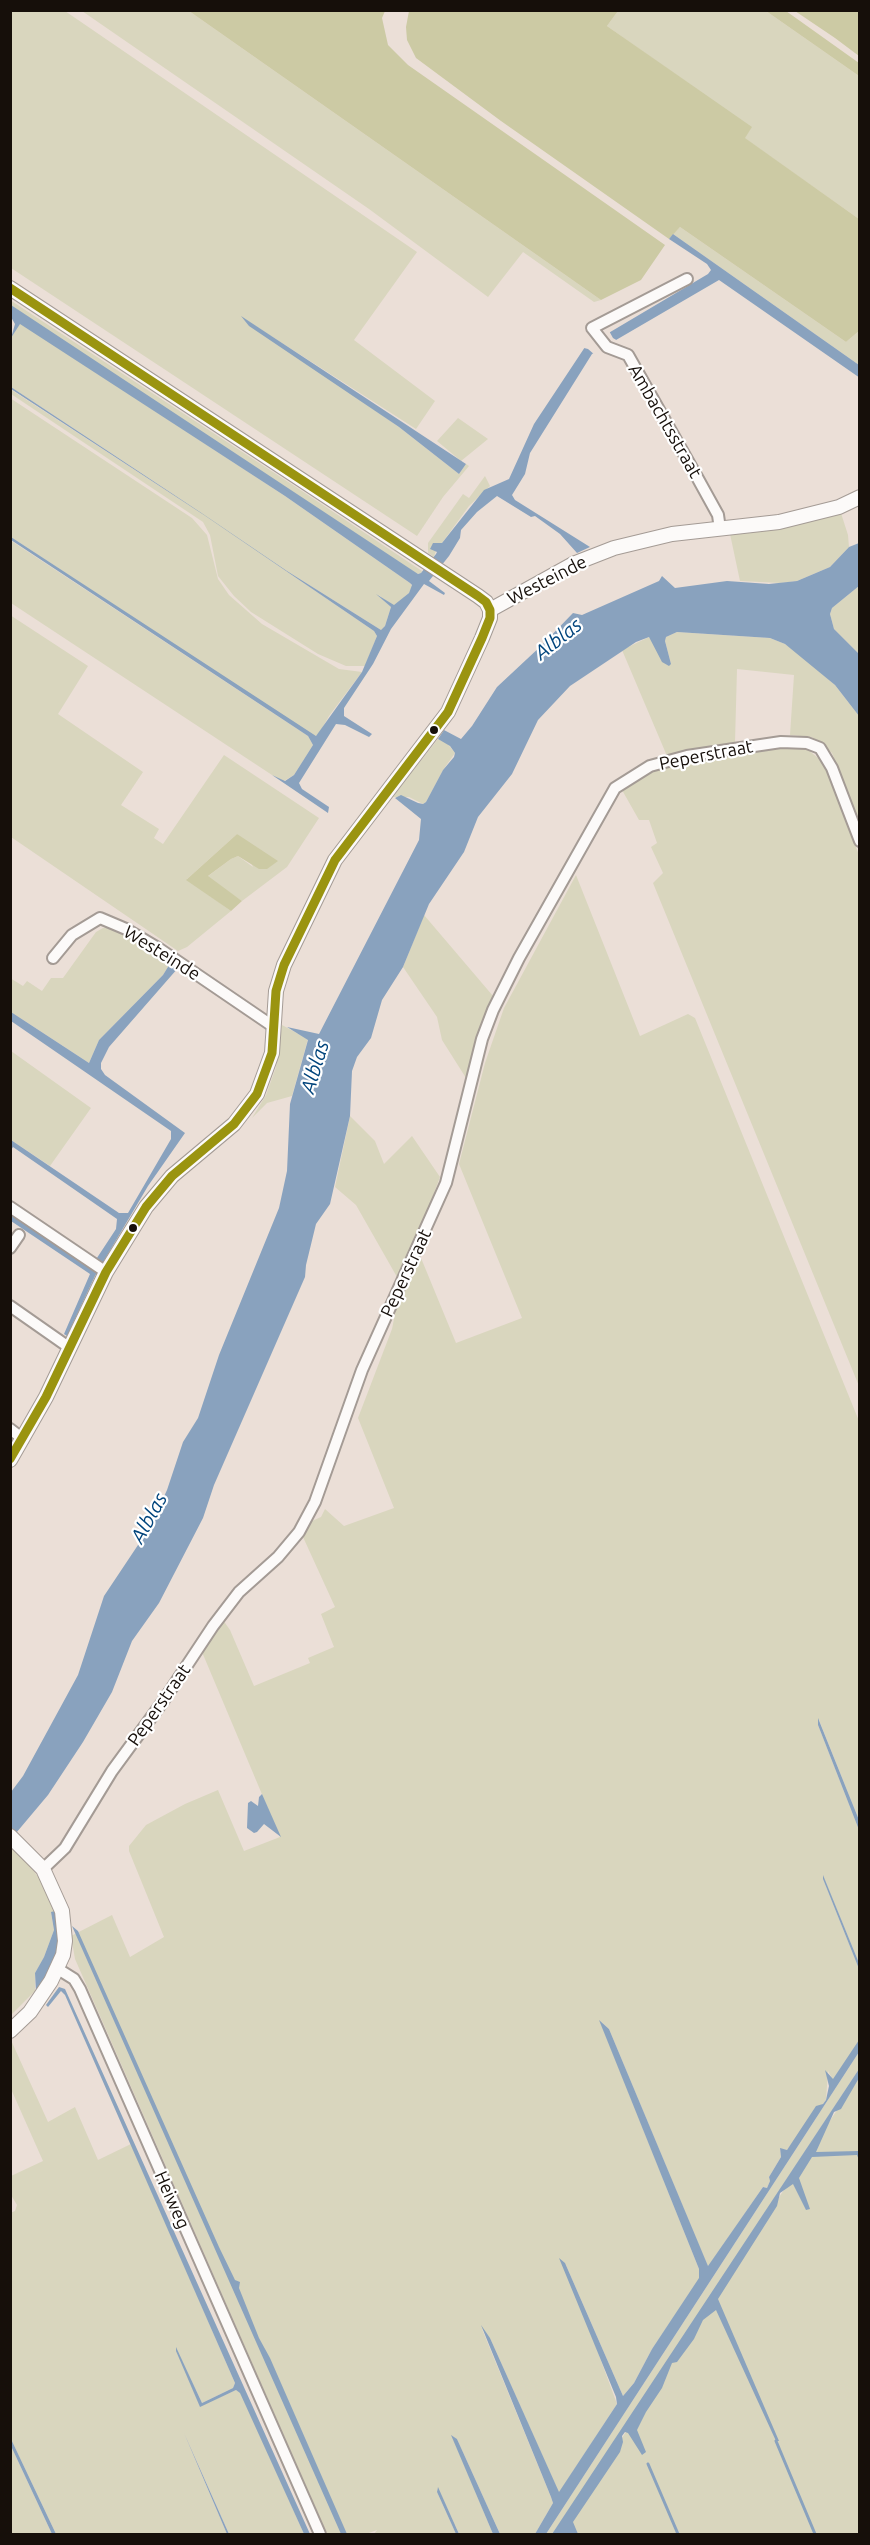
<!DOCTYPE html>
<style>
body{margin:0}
#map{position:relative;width:870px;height:2545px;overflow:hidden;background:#ebdfd7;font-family:Ubuntu,sans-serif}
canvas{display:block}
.frame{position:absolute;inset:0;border:12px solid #160f0a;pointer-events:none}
</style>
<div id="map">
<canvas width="870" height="2545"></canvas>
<div class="frame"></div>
</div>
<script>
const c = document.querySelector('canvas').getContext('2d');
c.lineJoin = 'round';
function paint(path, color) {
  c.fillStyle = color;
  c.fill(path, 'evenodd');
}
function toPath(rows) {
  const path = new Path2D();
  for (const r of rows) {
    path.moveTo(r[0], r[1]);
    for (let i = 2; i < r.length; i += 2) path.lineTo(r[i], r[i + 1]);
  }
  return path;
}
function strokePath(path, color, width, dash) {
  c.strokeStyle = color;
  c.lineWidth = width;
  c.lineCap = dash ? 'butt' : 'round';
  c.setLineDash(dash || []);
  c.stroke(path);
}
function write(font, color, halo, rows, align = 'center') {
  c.font = font + ' Ubuntu,sans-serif';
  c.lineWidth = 4.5;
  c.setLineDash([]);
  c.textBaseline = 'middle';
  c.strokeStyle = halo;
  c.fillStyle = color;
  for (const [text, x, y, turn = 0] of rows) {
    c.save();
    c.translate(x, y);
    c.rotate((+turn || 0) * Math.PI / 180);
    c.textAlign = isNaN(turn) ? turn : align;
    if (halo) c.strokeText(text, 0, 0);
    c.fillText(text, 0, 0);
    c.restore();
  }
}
const green = toPath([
 [10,11,65,11,417,252,354,340,435,401,416,429,243,318,399,427,459,474,466,464,469,466,443,497,417,536,11,268],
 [82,11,189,11,601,300,594,302,523,252,488,297,369,209],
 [618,11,766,11,859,76,859,219,744,138,751,128,607,26],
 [680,227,846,342,859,331,859,365,673,234],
 [10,300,299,489,422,571,421,573,417,574,39,325,11,305],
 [20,323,285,496,410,583,412,586,409,593,394,606,377,594,391,607,385,626,381,630,287,571,209,518,374,631,377,636,365,666,346,666,318,654,251,612,234,596,218,576,210,535,203,522,11,394,10,389,203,514,11,387,11,338],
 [10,398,192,518,207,535,218,579,229,595,262,624,339,669,362,672,329,716,320,732,316,736,312,735,11,537],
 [458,418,488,439,461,461,437,441],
 [485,476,490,486,469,506,442,543,438,544,434,557,428,553,428,543,463,494,469,498],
 [840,510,848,535,849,547,830,567,797,581,781,583,740,581,730,534],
 [10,540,308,736,313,745,294,775,284,781,272,775,11,603],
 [859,586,859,654,834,629,830,614,832,608],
 [10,615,88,666,58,714,143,772,121,805,159,829,154,838,163,844,224,755,319,818,287,867,242,901,207,877,231,859,238,856,253,867,237,834,187,879,231,911,187,947,178,951,11,837],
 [677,632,770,638,785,644,801,655,835,685,859,716,859,821,832,753,812,737,790,735,794,675,737,669,735,742,667,756,622,650,649,637,671,664,665,641,666,637],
 [438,739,447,743,455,753,443,770,426,802,423,804,409,797,392,797],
 [780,745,807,749,823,762,859,855,859,1386,653,883,663,873,651,847,657,843,649,820,639,820,622,790,656,768,683,760],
 [576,875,640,1036,688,1014,695,1018,859,1421,859,1820,819,1720,818,1725,859,1830,859,1963,823,1876,823,1879,859,1969,860,2040,833,2080,828,2071,826,2100,787,2150,780,2149,781,2157,769,2177,770,2181,767,2188,763,2187,708,2267,609,2029,600,2021,699,2269,700,2278,652,2349,634,2383,623,2396,565,2263,617,2404,559,2493,490,2338,482,2329,551,2497,553,2503,535,2534,500,2534,457,2439,452,2436,493,2534,459,2534,438,2488,437,2492,456,2534,374,2534,377,2530,366,2534,327,2534,75,1959,71,1936,112,1915,130,1957,164,1937,129,1851,129,1846,146,1825,185,1804,218,1790,244,1851,280,1837,202,1652,223,1620,230,1630,254,1686,310,1663,308,1658,334,1647,321,1614,335,1607,303,1537,312,1521,321,1517,325,1509,344,1526,394,1508,358,1418,392,1329,396,1309,421,1258,456,1343,522,1318,459,1164,485,1063,504,1008],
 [424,915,493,996,474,1045,466,1078,442,1040,437,1017,403,967],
 [111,927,151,951,153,949,171,962,163,975,99,1040,89,1063,11,1012,10,978,23,986,27,981,42,991,51,978,63,978,96,932,103,928],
 [282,1025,308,1039,292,1096,267,1103,252,1118,266,1095,276,1067],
 [11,1051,91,1108,50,1166,11,1140],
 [350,1116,375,1141,384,1164,412,1136,440,1177,423,1223,397,1277,356,1205,335,1187],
 [13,1844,39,1878,57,1911,51,1913,54,1930,44,1957,35,1973,35,1991,11,2015,10,1847],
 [10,2038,48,2122,75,2107,98,2160,131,2144,235,2383,233,2388,202,2403,176,2348,200,2406,236,2390,241,2393,304,2534,229,2534,184,2433,227,2534,56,2534,11,2439,10,2213,15,2211,17,2205,11,2195,11,2176,43,2161,11,2089],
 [859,2052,859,2069,600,2465,552,2534,546,2534],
 [859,2077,859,2534,560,2534,724,2280],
 [11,2446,52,2534,11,2534]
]);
const forest = toPath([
 [189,11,385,11,382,18,388,45,408,65,665,245,641,280,601,300],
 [409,11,618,11,607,26,752,127,745,138,859,219,859,331,846,342,680,227,669,239,501,121,416,58,407,40,406,27],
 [766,11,786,11,859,63,859,76],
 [795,11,859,11,859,56,835,38],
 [237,834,278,861,267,869,259,869,238,856,231,859,208,876,242,901,231,911,186,880]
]);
const water = toPath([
 [673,234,859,365,860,378,719,280,592,354,530,453,525,474,512,495,515,500,590,547,577,553,560,534,535,516,531,517,497,496,477,512,461,530,460,538,449,556,429,581,445,593,444,595,424,584,391,629,373,664,344,708,344,716,372,734,369,737,345,725,336,724,299,783,302,789,329,807,328,813,272,775,285,781,294,775,313,745,308,736,11,540,11,537,316,736,362,672,377,636,374,631,204,515,11,389,11,387,200,512,287,571,381,630,385,626,391,607,376,594,394,605,409,593,412,585,410,583,285,496,20,324,11,338,15,324,11,317,11,305,418,574,421,573,436,554,437,552,430,549,433,543,442,543,484,490,509,479,534,424,585,347,708,274,711,270,707,264,669,239],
 [241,316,466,464,459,474,399,427,249,326],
 [859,543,859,586,832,608,830,614,834,629,859,654,859,716,835,685,785,644,770,638,677,632,666,637,665,641,671,664,669,666,662,662,649,637,636,642,570,686,538,720,512,774,478,817,464,852,429,904,403,967,382,1000,371,1038,357,1057,352,1071,350,1116,330,1204,316,1224,306,1265,305,1277,214,1485,203,1518,159,1603,132,1641,112,1692,83,1742,48,1795,11,1839,11,1792,23,1776,78,1675,104,1596,150,1527,167,1490,183,1442,198,1418,219,1355,279,1208,287,1171,290,1104,308,1040,287,1027,319,1034,419,840,421,819,395,798,401,795,418,803,423,804,426,802,443,770,454,757,455,753,450,746,438,739,444,730,461,739,472,726,497,687,542,645,573,613,582,615,659,581,662,576,675,588,727,581,769,584,797,581,830,567,849,547],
 [171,962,178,968,109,1047,101,1063,101,1069,105,1075,185,1133,148,1186,95,1276,67,1336,64,1334,90,1274,11,1221,11,1214,91,1267,116,1229,117,1219,13,1147,11,1150,11,1140,119,1213,128,1213,171,1139,171,1131,11,1021,11,1012,89,1063,99,1040,163,975],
 [818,1718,859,1820,859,1830,818,1725],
 [262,1794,281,1837,264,1824,257,1832,254,1833,247,1828,248,1803,251,1801,258,1806,259,1797],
 [823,1875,859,1963,859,1969,823,1879],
 [55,1911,58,1919,59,1946,46,1979,36,1992,35,1973,44,1957,54,1930,51,1912],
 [72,1926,78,1931,219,2247,235,2280,240,2282,239,2288,259,2338,270,2358,347,2534,341,2534],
 [59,1987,65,1989,310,2534,304,2534,240,2393,236,2390,200,2407,176,2351,176,2347,202,2403,233,2388,235,2383,65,1995,61,1991,48,2007,46,2005],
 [599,2020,609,2029,708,2266,763,2187,767,2188,770,2181,769,2177,781,2157,780,2148,787,2150,816,2106,823,2104,826,2100,829,2086,825,2070,833,2079,859,2040,859,2052,546,2534,535,2534,553,2503,551,2497,481,2325,490,2338,559,2492,617,2404,616,2397,559,2258,565,2263,623,2396,634,2383,652,2349,699,2278,699,2269],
 [859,2069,859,2078,841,2109,834,2112,816,2152,859,2151,859,2160,857,2155,812,2157,799,2178,810,2209,806,2210,793,2184,780,2193,777,2206,718,2299,779,2441,776,2441,716,2310,703,2320,694,2339,677,2362,672,2363,662,2388,646,2412,637,2430,646,2452,642,2455,628,2433,625,2432,622,2436,623,2442,620,2452,573,2522,578,2534,552,2534],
 [184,2433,229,2534,227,2534],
 [451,2435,457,2439,500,2534,493,2534],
 [10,2439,11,2439,56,2534,52,2534,11,2446],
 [438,2487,459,2534,456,2534,437,2492]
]);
const pier = toPath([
 [608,329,613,338,618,341,595,355,588,349,580,347]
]);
const stream = toPath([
 [776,2441,815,2534],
 [648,2464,678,2534]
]);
const minor = toPath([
 [687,279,592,328,607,347,628,355,697,477,718,515,720,529],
 [53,958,72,935,100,918,126,929,158,948,274,1027],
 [10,1207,106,1272],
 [10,1248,19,1235],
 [10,1306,70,1348],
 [10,1429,23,1439],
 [43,1869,65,1848,112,1771,164,1700,213,1626,239,1592,278,1557,299,1532,315,1502,362,1370,446,1183,482,1039,493,1010,519,958,615,788,650,766,687,756,781,742,807,743,820,748,832,768,860,841],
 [58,1969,74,1979,80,1989,320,2534]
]);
const tertiary = toPath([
 [10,288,478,596,486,602,490,610],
 [490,610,573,564,614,548,672,534,779,522,839,507,860,497],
 [10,1460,46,1397,106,1272,146,1207,172,1176,234,1124,257,1094,272,1053,276,991,284,965,335,860,448,712,482,638,490,618,490,610],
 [10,1836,43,1869,62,1911,65,1941,63,1955,51,1981,30,2012,10,2031]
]);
const bus1 = toPath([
 [10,288,478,596,486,602,490,610],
 [10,1459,46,1397,106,1272,146,1207,172,1176,234,1124,257,1094,272,1053,276,991,284,965,335,860,448,712,482,638,490,618,490,610]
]);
const markers = [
 [434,730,5,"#160f0a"],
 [133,1228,5,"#160f0a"]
];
const streetNames = [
 ["Ambachtsstraat",665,421,60],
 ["Westeinde",547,580,-27],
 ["Peperstraat",706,755,-11],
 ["Westeinde",162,953,32],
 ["Peperstraat",406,1273,-65],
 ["Peperstraat",159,1705,-55],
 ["Heiweg",172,2200,66]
];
const waterNames = [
 ["Alblas",558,639,-38],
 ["Alblas",315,1067,-73],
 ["Alblas",149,1518,-61]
];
paint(green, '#d9d6be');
paint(forest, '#cccaa4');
paint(water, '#89a2be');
paint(pier, '#ebdfd7');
strokePath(stream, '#89a2be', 3);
strokePath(minor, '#a49b95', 14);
strokePath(tertiary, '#a49b95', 16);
strokePath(minor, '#fcfaf9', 10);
strokePath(tertiary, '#fcfaf9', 14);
strokePath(bus1, '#9a9410', 9);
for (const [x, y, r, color] of markers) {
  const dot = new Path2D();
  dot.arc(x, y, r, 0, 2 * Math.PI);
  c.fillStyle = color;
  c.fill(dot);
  strokePath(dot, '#fff', 2);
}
write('18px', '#160f0a', '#fff', streetNames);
write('italic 20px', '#00447c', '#fff', waterNames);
</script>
